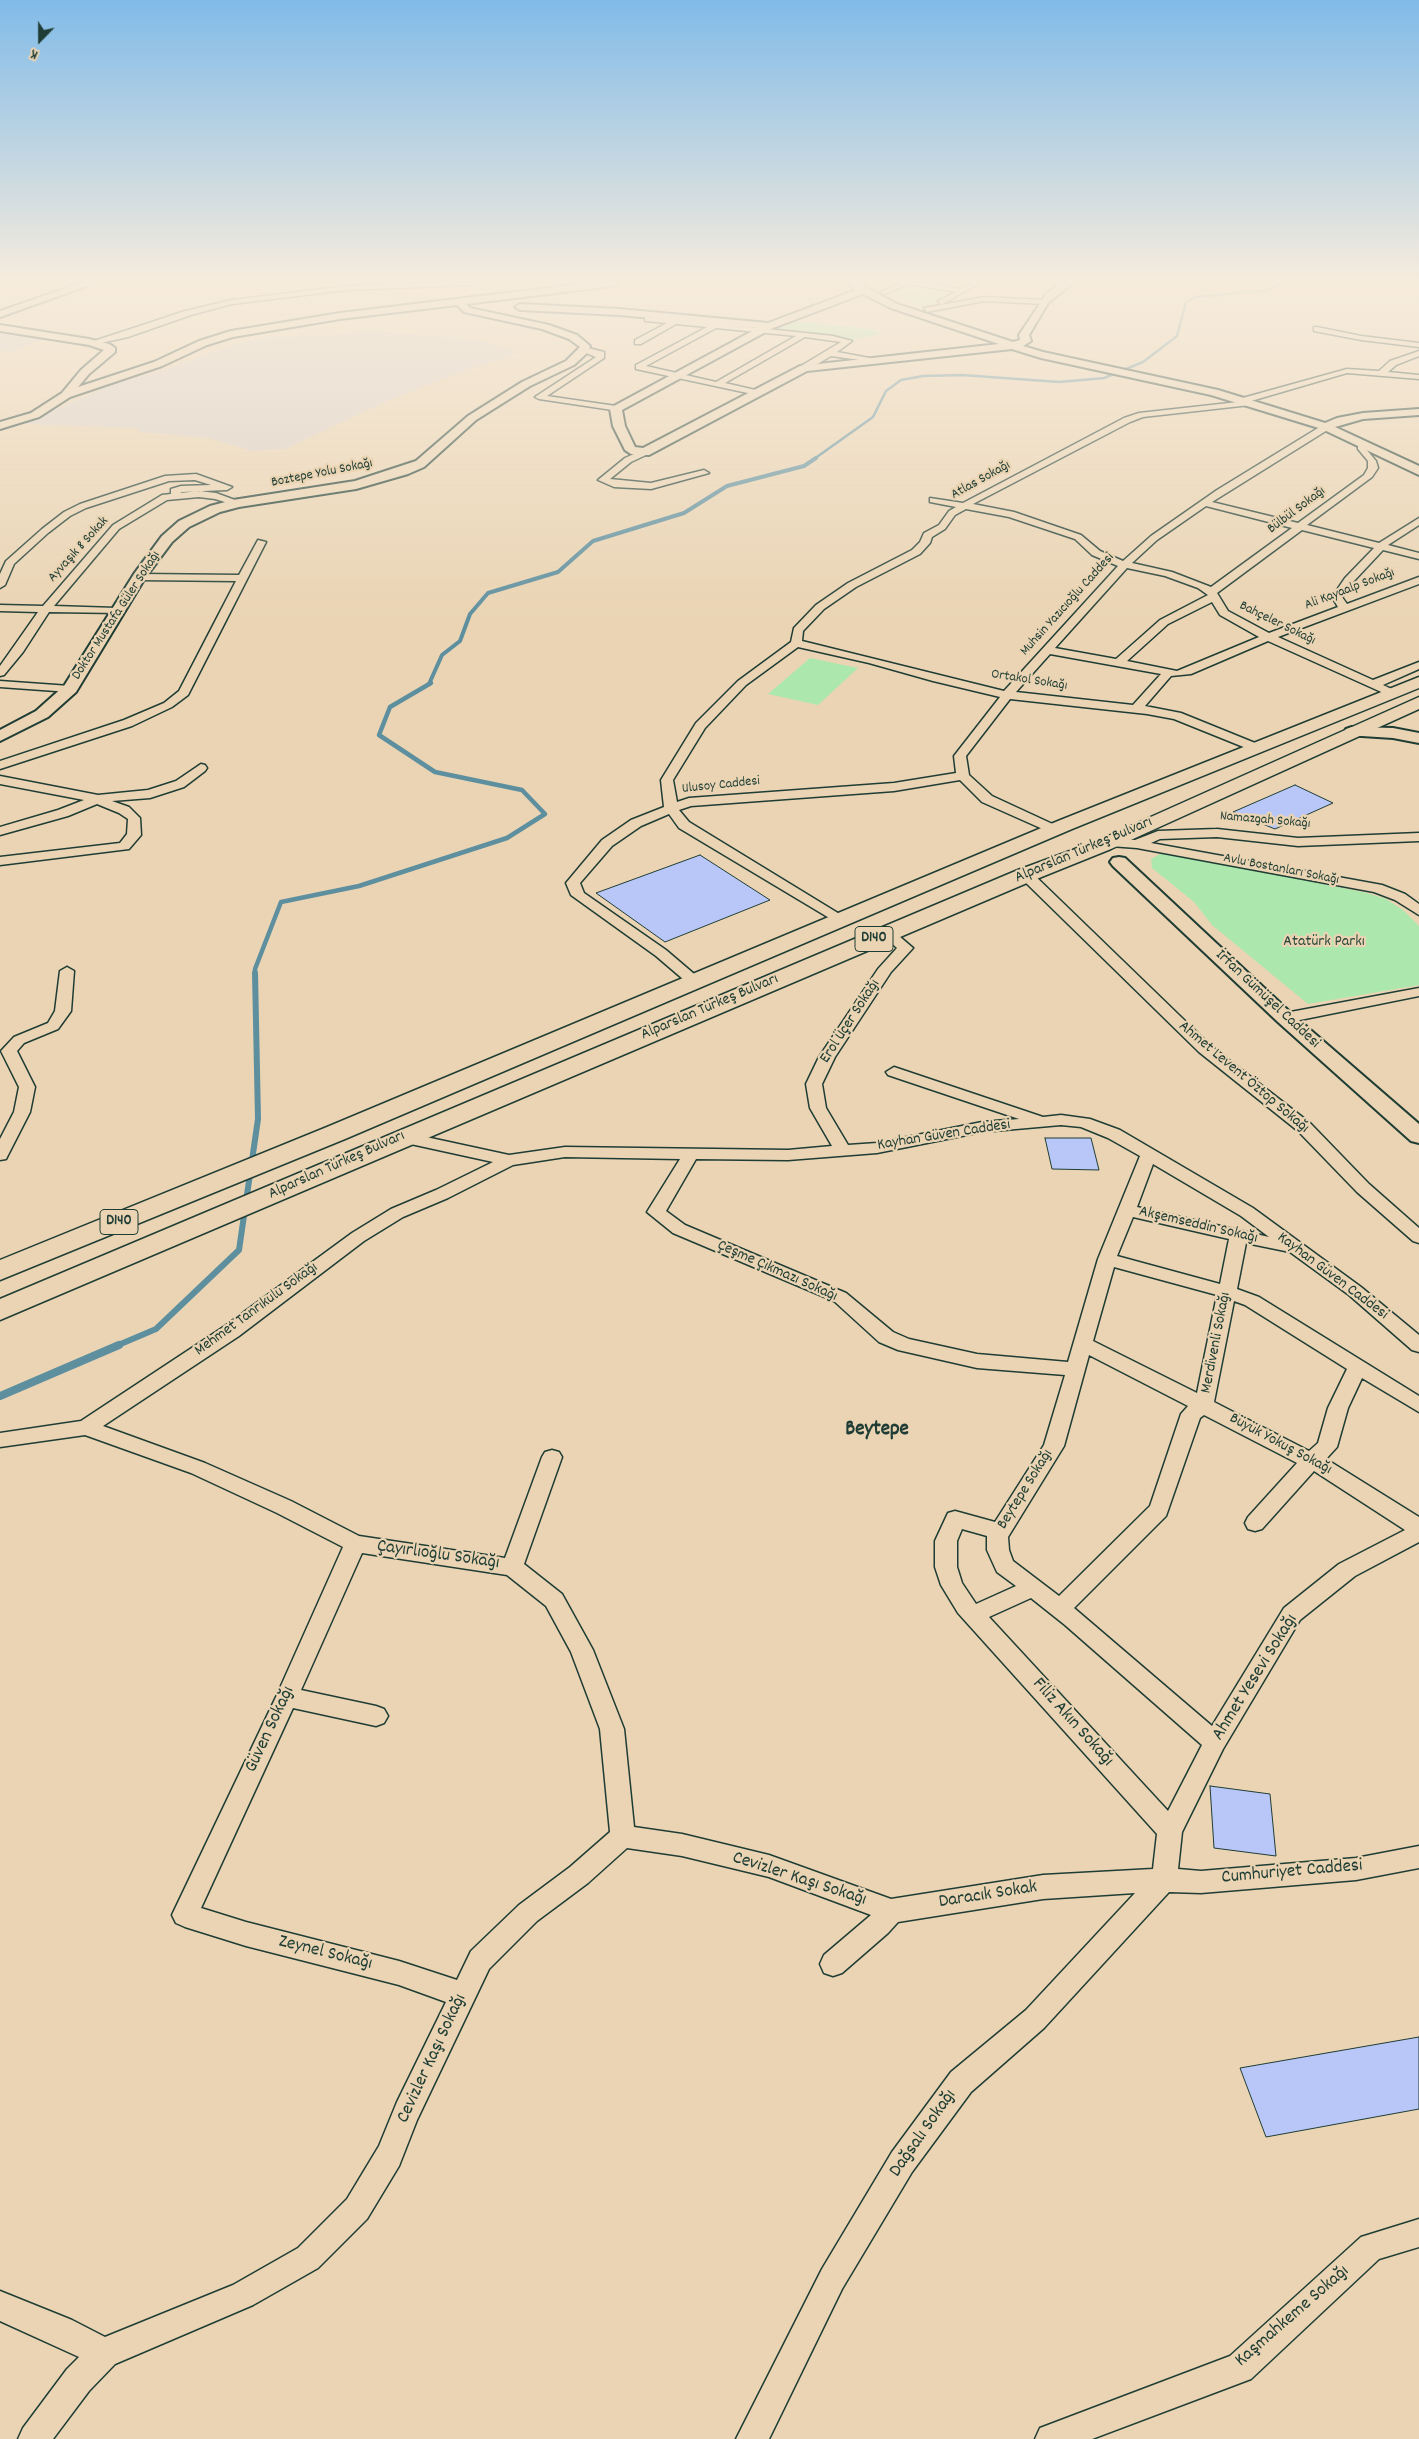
<!DOCTYPE html>
<meta charset="utf-8">
<style>
body{margin:0}
#map{position:relative;width:1419px;height:2439px;overflow:hidden;background:#ead4b3;font-family:Dekko,sans-serif}
canvas{display:block}
.north{position:absolute;left:15px;top:15px;width:50px;height:50px;-webkit-text-stroke:4px #ead4b3;paint-order:stroke;rotate:202deg;font-size:14px;font-weight:700;line-height:20px;text-align:center;color:#1f3d34}
.north::after{content:'';display:block;margin:auto;width:18px;height:22px;background:#1f3d34;clip-path:polygon(50% 0,100% 100%,50% 72%,0 100%)}
</style>
<div id="map">
<canvas width="1419" height="2439"></canvas>
<div class="north">K</div>
</div>
<script>
const c = document.querySelector('canvas').getContext('2d');
c.lineJoin = 'round';
function paint(path, color) {
  c.fillStyle = color;
  c.fill(path, 'evenodd');
}
function toPath(rows) {
  const path = new Path2D();
  for (const r of rows) {
    path.moveTo(r[0], r[1]);
    for (let i = 2; i < r.length; i += 2) path.lineTo(r[i], r[i + 1]);
  }
  return path;
}
function strokePath(path, color, width, dash) {
  c.strokeStyle = color;
  c.lineWidth = width;
  c.lineCap = dash ? 'butt' : 'round';
  c.setLineDash(dash || []);
  c.stroke(path);
}
function write(font, color, halo, rows, align = 'center') {
  c.font = font + ' Dekko,sans-serif';
  c.lineWidth = 4.5;
  c.setLineDash([]);
  c.textBaseline = 'middle';
  c.strokeStyle = halo;
  c.fillStyle = color;
  for (const [text, x, y, turn = 0] of rows) {
    c.save();
    c.translate(x, y);
    c.rotate((+turn || 0) * Math.PI / 180);
    c.textAlign = isNaN(turn) ? turn : align;
    if (halo) c.strokeText(text, 0, 0);
    c.fillText(text, 0, 0);
    c.restore();
  }
}
const built = toPath([
 [0,330,49,337,10,352,0,350],
 [363,330,473,339,515,350,511,356,463,371,385,402,285,449,252,451,209,438,140,432,136,428,23,424,117,382,155,373,245,341,268,337,335,335]
]);
const green = toPath([
 [910,283,958,291,927,307,890,294],
 [786,320,870,329,882,334,850,340,843,337,774,329],
 [810,658,858,668,818,705,768,694],
 [1170,853,1367,893,1386,899,1403,910,1419,926,1419,985,1308,1004,1212,925,1194,902,1152,868,1151,859,1160,854]
]);
const streamFar4 = toPath([
 [814,459,873,417,886,391,901,380,923,376,962,375,1059,382,1104,378,1143,362,1177,336,1186,302,1196,297,1269,290,1281,283]
]);
const streamFar3 = toPath([
 [429,684,442,655,460,641,470,614,488,593,558,572,593,541,684,513,727,486,804,466,816,458]
]);
const streamFar2 = toPath([
 [255,974,255,969,281,902,359,886,507,838,545,814,522,790,435,772,379,735,390,707,431,683]
]);
const streamFar1 = toPath([
 [116,1346,156,1329,239,1250,258,1119,255,973]
]);
const stream = toPath([
 [0,1396,119,1345]
]);
const building = toPath([
 [1295,785,1333,803,1275,829,1233,812,1295,785],
 [700,855,770,900,665,942,596,893,700,855],
 [1045,1138,1091,1138,1099,1170,1052,1169,1045,1138],
 [1210,1786,1270,1794,1276,1856,1214,1848,1210,1786],
 [1419,2037,1419,2109,1266,2137,1240,2068,1419,2037]
]);
const street = toPath([
 [423,283,478,283,475,285,346,290,232,304,191,315,128,337,92,345,88,343,185,311,232,300,346,286,423,283],
 [900,283,925,283,962,289,972,283,980,283,941,305,984,297,1044,300,1048,302,1044,304,984,301,927,312,924,308,941,305,938,301,956,292,909,284,885,294,879,293,900,283],
 [645,317,678,318,682,320,713,323,718,322,721,324,833,336,852,341,837,352,886,361,882,363,831,356,807,370,801,370,801,366,841,342,805,337,725,383,760,391,761,393,757,395,636,369,636,365,707,327,676,324,641,344,635,344,635,340,667,323,645,321,645,317],
 [716,328,796,336,716,382,646,366,716,328],
 [1317,327,1361,336,1419,343,1419,347,1361,340,1314,331,1314,327,1317,327],
 [584,347,604,352,604,358,547,396,616,406,620,409,619,411,539,399,535,397,596,357,581,351,580,349,584,347],
 [1419,351,1419,356,1396,365,1388,372,1419,375,1419,379,1347,373,1251,401,1254,403,1250,405,1143,417,1130,422,973,504,1014,512,1081,535,1100,551,1123,561,1151,536,1217,490,1323,425,1329,425,1329,429,1212,502,1298,523,1364,475,1368,468,1368,461,1358,449,1358,443,1365,441,1366,449,1376,461,1378,468,1372,477,1307,525,1379,543,1419,518,1419,525,1388,545,1419,553,1419,559,1383,550,1353,582,1342,597,1347,604,1419,577,1419,584,1278,637,1373,680,1419,662,1419,669,1383,685,1396,691,1396,695,1388,695,1268,641,1191,674,1171,676,1145,706,1181,713,1260,745,1262,748,1256,752,1174,719,1147,714,1010,699,966,756,969,775,992,796,1059,827,1061,830,1059,833,1054,834,982,802,960,780,894,791,691,806,679,810,689,822,846,918,848,921,846,924,841,925,679,828,669,814,641,826,612,846,580,883,584,893,666,950,700,979,702,982,700,985,695,986,690,985,656,956,571,895,566,883,602,840,631,820,664,807,661,780,696,723,738,681,791,642,794,628,816,605,848,583,912,550,920,542,924,533,939,525,949,511,956,507,930,502,930,498,963,503,1124,418,1139,413,1238,402,1239,399,1347,369,1379,371,1390,361,1419,351],
 [1206,506,1292,528,1211,587,1172,572,1132,563,1157,540,1206,506],
 [966,509,1009,517,1075,539,1092,555,1118,566,1004,691,802,641,803,631,824,609,856,587,920,554,930,543,932,537,945,529,955,515,966,509],
 [1302,530,1374,548,1345,578,1332,597,1338,607,1269,633,1228,611,1217,593,1302,530],
 [1127,568,1165,576,1198,588,1208,595,1160,620,1116,659,1055,648,1127,568],
 [1212,602,1220,615,1259,637,1177,671,1127,661,1168,624,1212,602],
 [798,647,869,663,933,681,1000,697,954,756,956,773,894,783,689,798,677,802,673,780,705,728,746,685,798,647],
 [1050,654,1161,674,1133,705,1016,692,1050,654],
 [645,449,648,450,648,454,631,462,610,479,651,483,704,470,709,473,651,489,614,487,598,480,625,458,645,449],
 [196,474,232,487,227,490,182,492,180,493,199,491,216,493,243,503,238,506,215,499,199,497,167,500,119,529,54,606,116,608,120,609,120,613,49,612,23,652,4,675,0,676,0,666,38,612,0,611,0,605,43,606,113,525,162,495,171,494,171,489,181,486,211,485,195,480,169,481,86,508,70,516,48,533,14,564,5,585,0,588,0,574,6,561,42,529,64,512,80,504,165,476,196,474],
 [258,540,266,542,188,695,172,707,132,726,0,769,0,761,124,720,164,703,179,691,236,581,139,580,134,577,139,574,239,575,258,540],
 [0,681,70,686,76,689,70,692,0,687,0,681],
 [201,764,205,765,207,768,205,771,184,787,150,798,112,801,129,807,140,818,141,835,129,849,0,865,0,857,120,843,127,834,128,819,119,813,97,804,68,816,0,835,0,827,58,810,84,800,0,784,0,776,98,795,148,790,176,781,201,764],
 [1217,829,1298,838,1419,833,1419,841,1298,846,1217,837,1160,839,1151,843,1382,885,1405,894,1419,904,1419,915,1395,900,1374,892,1137,848,1110,846,1103,842,1110,838,1135,840,1158,831,1217,829],
 [1026,871,1031,872,1211,1046,1310,1123,1369,1184,1419,1228,1419,1243,1413,1241,1357,1192,1298,1131,1199,1052,1021,878,1019,875,1021,872,1026,871],
 [887,929,892,930,913,948,891,972,835,1057,822,1084,826,1108,848,1145,877,1143,982,1122,1019,1119,888,1075,886,1072,894,1067,1043,1117,1061,1115,1090,1119,1120,1130,1253,1208,1361,1287,1419,1335,1419,1352,1412,1350,1349,1295,1290,1252,1246,1243,1237,1289,1259,1297,1419,1396,1419,1412,1362,1378,1348,1408,1337,1447,1326,1459,1419,1517,1419,1542,1355,1576,1300,1620,1223,1749,1182,1832,1178,1869,1201,1871,1356,1858,1419,1846,1419,1868,1356,1880,1201,1893,1169,1892,1044,2028,971,2092,912,2172,842,2289,769,2439,736,2439,822,2269,892,2152,951,2072,1026,2010,1135,1893,1043,1899,898,1922,888,1933,842,1973,833,1976,824,1973,820,1964,824,1955,871,1915,769,1877,682,1856,627,1848,588,1883,537,1921,489,1969,417,2120,399,2166,367,2219,318,2268,253,2305,115,2364,89,2391,53,2439,18,2439,23,2428,67,2369,79,2357,0,2321,0,2291,72,2320,105,2337,233,2285,298,2248,347,2199,379,2146,397,2102,446,2002,399,1985,246,1946,185,1927,176,1923,172,1915,276,1697,343,1547,277,1513,191,1473,85,1435,0,1447,0,1433,81,1421,225,1326,352,1233,391,1209,436,1190,493,1162,397,1141,395,1137,397,1133,403,1132,509,1155,565,1147,788,1150,832,1146,810,1108,806,1084,819,1057,878,969,897,948,880,933,887,929],
 [1061,1125,1081,1127,1108,1138,1140,1156,1098,1259,1068,1362,977,1354,909,1339,893,1332,846,1293,685,1225,666,1211,696,1159,788,1160,877,1153,982,1132,1061,1125],
 [565,1157,680,1159,647,1212,673,1233,834,1301,879,1342,898,1350,977,1368,1065,1375,1044,1445,995,1522,955,1511,948,1513,935,1541,935,1567,941,1585,958,1613,1157,1834,1153,1869,1043,1875,891,1899,769,1855,682,1834,634,1827,624,1729,593,1650,562,1594,524,1564,562,1457,559,1452,552,1450,545,1452,542,1457,505,1558,359,1536,291,1501,205,1463,103,1426,239,1336,364,1241,403,1217,448,1198,513,1165,565,1157],
 [1153,1164,1241,1216,1269,1237,1137,1207,1153,1164],
 [1133,1217,1229,1239,1220,1284,1117,1256,1133,1217],
 [1114,1267,1217,1295,1197,1393,1093,1341,1114,1267],
 [1234,1301,1245,1305,1347,1369,1328,1408,1318,1443,1309,1451,1214,1402,1234,1301],
 [1089,1355,1188,1406,1181,1414,1150,1506,1059,1596,1013,1561,1009,1550,1008,1537,1064,1446,1089,1355],
 [1204,1415,1297,1463,1248,1517,1245,1523,1248,1529,1255,1531,1262,1529,1314,1471,1405,1530,1339,1564,1284,1608,1212,1726,1074,1608,1166,1516,1200,1418,1204,1415],
 [962,1529,987,1536,987,1550,997,1572,1016,1586,976,1604,962,1583,957,1567,957,1541,962,1529],
 [362,1553,507,1575,546,1606,571,1652,600,1729,610,1832,570,1867,519,1905,471,1951,457,1980,399,1961,246,1922,201,1908,293,1708,376,1726,384,1723,388,1716,384,1709,376,1706,301,1690,362,1553],
 [1031,1598,1065,1625,1202,1745,1168,1811,989,1617,1031,1598],
 [67,967,74,971,71,1011,58,1029,24,1043,17,1051,35,1087,30,1112,8,1155,6,1159,0,1160,0,1139,14,1112,19,1087,1,1051,14,1037,48,1023,55,1011,60,971,67,967],
 [1419,988,1419,996,1285,1023,1277,1018,1285,1013,1419,988],
 [1419,2219,1419,2247,1379,2259,1251,2379,1092,2439,1035,2439,1040,2428,1230,2356,1361,2237,1419,2219]
]);
const secondary = toPath([
 [81,283,95,283,0,317,0,311,81,283],
 [590,283,618,283,613,286,466,304,470,308,549,325,577,335,590,346,588,352,574,365,530,386,476,420,424,467,408,474,356,489,239,507,220,512,189,527,172,542,145,578,76,692,48,717,0,741,0,730,36,711,64,686,134,574,162,536,179,521,210,506,233,500,355,481,416,461,468,416,522,382,566,361,580,347,569,339,542,329,464,312,457,305,340,319,233,337,207,345,162,366,70,397,39,417,0,429,0,422,31,413,62,393,81,370,104,350,89,345,0,331,0,325,89,339,109,344,115,348,115,352,89,374,78,387,154,362,199,341,231,331,340,313,590,283],
 [847,283,858,283,897,304,1013,342,1020,340,1019,335,1047,293,1062,283,1073,283,1048,303,1029,335,1031,341,1023,346,1043,352,1218,390,1325,423,1337,418,1363,413,1419,409,1419,415,1363,419,1335,427,1419,466,1419,475,1322,429,1211,395,1041,358,1012,349,807,371,649,455,631,454,625,450,613,426,610,409,612,407,758,328,619,315,520,310,515,307,520,304,619,309,768,323,856,290,847,283],
 [863,294,891,308,999,344,800,366,643,448,635,447,625,426,622,410,773,328,863,294],
 [1352,727,1393,728,1419,733,1419,743,1393,738,1346,735,1344,732,1346,729,1352,727],
 [1119,857,1125,858,1292,1014,1419,1124,1419,1143,1411,1141,1278,1022,1113,866,1110,862,1113,858,1119,857]
]);
const highway = toPath([
 [1419,677,1419,688,1072,829,345,1139,0,1280,0,1260,327,1127,1058,821,1419,677],
 [1419,697,1419,709,1111,849,1034,880,0,1320,0,1299,1018,870,1097,841,1419,697]
]);
const farStreetnames = [
 ["Boztepe Yolu Sokağı",322,474,-11],
 ["Atlas Sokağı",981,481,-29],
 ["Bülbül Sokağı",1297,511,-37],
 ["Ayvaşık 8 Sokak",79,550,-48],
 ["Ali Kayaalp Sokağı",1350,590,-21],
 ["Muhsin Yazıcıoğlu Caddesi",1068,605,-48],
 ["Doktor Mustafa Güler Sokağı",117,616,-57],
 ["Bahçeler Sokağı",1277,624,26],
 ["Ortakol Sokağı",1029,681,9],
 ["Ulusoy Caddesi",721,786,-6],
 ["Namazgah Sokağı",1265,821,5],
 ["Avlu Bostanları Sokağı",1281,870,11]
];
const shields = [
 [874,939,38],
 [119,1222,38]
];
const shieldNames = [
 ["D140",874,939],
 ["D140",119,1222]
];
const streetNames = [
 ["Alparslan Türkeş Bulvarı",1084,851,-23],
 ["İrfan Gümüşel Caddesi",1267,1000,43],
 ["Alparslan Türkeş Bulvarı",710,1008,-23],
 ["Erol Üçer Sokağı",851,1022,-57],
 ["Ahmet Levent Öztop Sokağı",1243,1078,40],
 ["Kayhan Güven Caddesi",944,1136,-9],
 ["Alparslan Türkeş Bulvarı",337,1166,-24],
 ["Akşemseddin Sokağı",1198,1226,13],
 ["Çeşme Çıkmazı Sokağı",777,1272,24],
 ["Kayhan Güven Caddesi",1332,1277,37],
 ["Mehmet Tanrıkulu Sokağı",257,1310,-36],
 ["Merdivenli Sokağı",1217,1343,-79],
 ["Büyük Yokuş Sokağı",1280,1445,28],
 ["Beytepe Sokağı",1026,1490,-58]
];
const parkNames = [
 ["Atatürk Parkı",1324,943]
];
const nearStreetnames = [
 ["Çayırlıoğlu Sokağı",438,1556,8],
 ["Ahmet Yesevi Sokağı",1256,1678,-58],
 ["Filiz Akın Sokağı",1072,1723,48],
 ["Güven Sokağı",271,1730,-65],
 ["Cumhuriyet Caddesi",1292,1873,-5],
 ["Cevizler Kaşı Sokağı",799,1880,18],
 ["Daracık Sokak",988,1896,-9],
 ["Zeynel Sokağı",325,1954,14],
 ["Cevizler Kaşı Sokağı",433,2059,-65],
 ["Dağsalı Sokağı",924,2134,-55],
 ["Kaşmahkeme Sokağı",1293,2317,-41]
];
const districtNames = [
 ["Beytepe",877,1431]
];
paint(built, '#dbd0c8');
paint(green, '#ace8ae');
strokePath(streamFar4, '#5d8f9f', 2.5);
strokePath(streamFar3, '#5d8f9f', 4);
strokePath(streamFar2, '#5d8f9f', 4.5);
strokePath(streamFar1, '#5d8f9f', 6);
strokePath(stream, '#5d8f9f', 8);
paint(building, '#b8c7f8');
strokePath(building, '#1f3d34', 1);
strokePath(street, '#1f3d34', 3);
strokePath(secondary, '#1f3d34', 4);
strokePath(highway, '#1f3d34', 3);
paint(street, '#ead4b3');
paint(secondary, '#ead4b3');
paint(highway, '#ead4b3');
const sky = c.createLinearGradient(0, 0, 0, 624);
sky.addColorStop(0, '#81bbe8');
sky.addColorStop(0.45, '#f6ecdd');
sky.addColorStop(1, '#f6ecdd00');
c.fillStyle = sky;
c.fillRect(0, 0, 1419, 624);
write('14px', '#1f3d34', '#ead4b3', farStreetnames);
for (const [x, y, w] of shields) {
  const box = new Path2D();
  box.roundRect(x - w / 2, y - 12.5, w, 25, 4);
  c.fillStyle = '#ead4b3';
  c.fill(box);
  strokePath(box, '#1f3d34', 1);
}
write('bold 15px', '#1f3d34', null, shieldNames);
write('16px', '#1f3d34', '#ead4b3', streetNames);
write('16px', '#26463a', '#ead4b3', parkNames);
write('19px', '#1f3d34', '#ead4b3', nearStreetnames);
write('bold 21px', '#1f3d34', '#ead4b3', districtNames);
</script>
